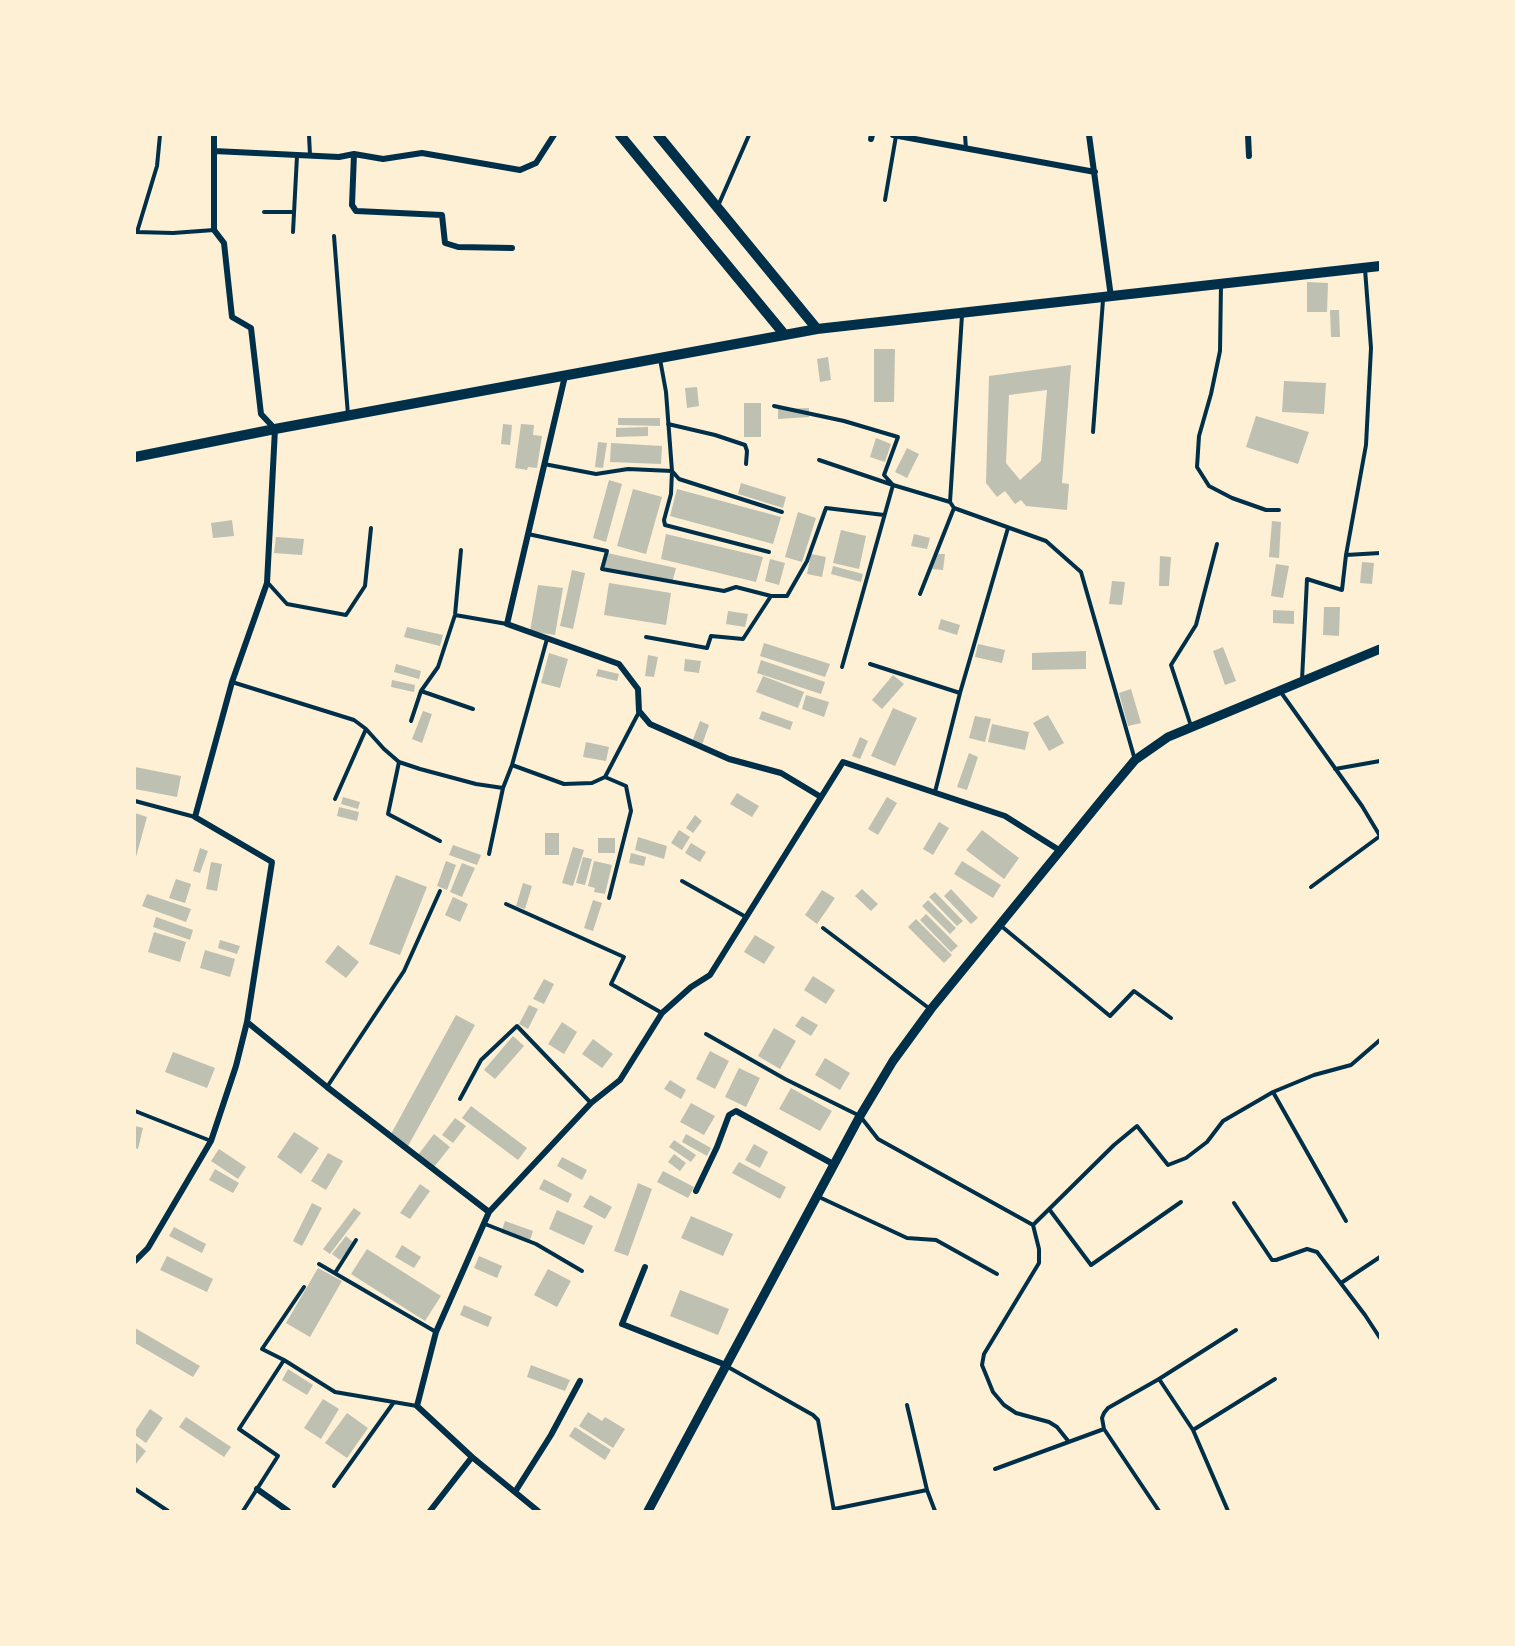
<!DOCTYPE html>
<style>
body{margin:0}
#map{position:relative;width:1515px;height:1646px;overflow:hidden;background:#fdf0d5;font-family:Mulish,sans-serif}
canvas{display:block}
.frame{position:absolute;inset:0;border:136px solid #fdf0d5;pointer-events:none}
</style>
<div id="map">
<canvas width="1515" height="1646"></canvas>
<div class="frame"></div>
</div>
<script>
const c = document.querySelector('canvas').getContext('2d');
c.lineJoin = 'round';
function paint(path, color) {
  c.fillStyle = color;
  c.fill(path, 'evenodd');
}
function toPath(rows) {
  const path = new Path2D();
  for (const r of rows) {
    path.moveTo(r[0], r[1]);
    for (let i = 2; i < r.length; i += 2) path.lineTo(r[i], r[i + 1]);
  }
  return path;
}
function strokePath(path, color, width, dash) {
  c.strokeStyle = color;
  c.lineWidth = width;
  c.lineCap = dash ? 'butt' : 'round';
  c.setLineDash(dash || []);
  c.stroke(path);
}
const building = toPath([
 [1307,282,1328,283,1327,312,1307,312],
 [1330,310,1339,310,1340,337,1331,337],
 [874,349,895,349,894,402,874,402],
 [828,357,831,380,820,382,817,359],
 [1071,365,1062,483,1069,484,1067,510,1026,506,1021,500,1015,504,1005,491,997,497,986,483,989,376],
 [1047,390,1041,461,1020,480,1006,463,1009,395],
 [1284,381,1326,383,1324,414,1282,412],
 [697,387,699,406,687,408,685,388],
 [744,403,761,403,761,437,744,437],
 [809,408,809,417,778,419,778,409],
 [1256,416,1309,432,1298,464,1246,447],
 [618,418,660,418,660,426,618,425],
 [503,424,512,425,510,445,501,444],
 [521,424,534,425,533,435,542,436,537,468,528,467,527,470,515,468],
 [648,427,648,436,616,437,616,428],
 [876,438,891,444,885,462,870,457],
 [598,442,607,443,603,468,595,467],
 [611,443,662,446,661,464,610,462],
 [907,448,919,454,907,478,895,472],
 [609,480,622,484,606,542,593,538],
 [741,483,786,497,783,508,738,494],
 [633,489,662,497,646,554,617,546],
 [677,489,781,517,773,544,670,516],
 [798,512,816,518,802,562,785,557],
 [232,520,234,536,213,538,211,523],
 [1272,521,1281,522,1279,558,1269,557],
 [841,530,866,536,859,569,833,563],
 [666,534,763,557,756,582,661,559],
 [914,534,930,538,927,549,911,546],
 [276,537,304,539,302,555,274,553],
 [607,553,676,568,672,583,604,569],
 [811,554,826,557,822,577,807,574],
 [938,554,945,554,943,570,932,569],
 [1160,556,1171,557,1169,586,1159,586],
 [770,559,785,563,779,585,765,581],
 [1362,562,1374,563,1372,584,1360,583],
 [1276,564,1289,566,1283,598,1271,596],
 [833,566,863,574,861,582,831,574],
 [572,570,585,573,573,629,560,626],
 [1112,581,1125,582,1122,605,1109,604],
 [609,583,671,593,666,625,604,615],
 [538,585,563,588,555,635,530,631],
 [1324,607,1340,607,1339,636,1323,635],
 [1273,610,1294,611,1294,624,1273,623],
 [728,611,748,614,745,627,726,624],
 [941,619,960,625,957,635,938,629],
 [407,627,443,635,440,646,404,637],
 [764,643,830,664,825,677,760,656],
 [978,644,1005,650,1002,663,975,657],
 [1223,647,1236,681,1225,685,1213,651],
 [1086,651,1086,669,1032,670,1032,653],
 [549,653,568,659,560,688,541,683],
 [648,655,658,657,654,677,645,676],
 [685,659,701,661,699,673,684,671],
 [761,660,825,682,821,694,757,673],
 [396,664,421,671,419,679,394,672],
 [598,669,619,674,617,681,596,676],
 [893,675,904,684,882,709,872,700],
 [763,676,804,692,798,708,756,692],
 [392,680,415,685,414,692,391,687],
 [1131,689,1141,723,1128,726,1119,693],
 [806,695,829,702,824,717,802,709],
 [893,708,917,718,895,766,871,756],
 [423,711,432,714,422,743,412,739],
 [762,711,793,722,790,730,759,719],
 [1048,715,1064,743,1049,751,1033,723],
 [975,716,991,719,985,742,969,738],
 [700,721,709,725,702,745,692,742],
 [992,724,1029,732,1025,750,988,742],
 [860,737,868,741,860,759,852,756],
 [586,742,609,747,606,761,583,757],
 [969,753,978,757,967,790,957,787],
 [135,767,181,776,177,797,135,789],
 [737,793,759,806,752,817,730,804],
 [343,797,360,802,358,809,341,804],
 [887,797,897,803,878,835,868,829],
 [339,807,359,812,357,821,337,816],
 [135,813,147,817,136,857,135,857],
 [695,815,702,821,693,833,686,828],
 [939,822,949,828,933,855,923,849],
 [679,830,690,837,682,850,671,843],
 [982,830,1019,858,1004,879,966,850],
 [545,833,559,833,559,855,545,855],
 [638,837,667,846,664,859,635,850],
 [598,838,615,838,615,853,598,853],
 [691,843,706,852,700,862,685,853],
 [453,845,481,855,477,865,449,855],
 [573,847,584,850,573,886,562,883],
 [200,848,208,851,200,873,193,871],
 [631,853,646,857,644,866,629,863],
 [583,857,592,859,585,885,576,883],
 [446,861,456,865,447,890,437,886],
 [594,861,612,865,605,894,594,892,595,888,588,886],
 [962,861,1001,885,993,898,954,874],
 [211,862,222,864,217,891,206,889],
 [462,863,475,868,462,897,450,892],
 [396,875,427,887,400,955,369,944],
 [176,879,191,884,185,903,169,898],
 [523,883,532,886,525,909,516,906],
 [862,889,878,904,871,911,855,896],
 [951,889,978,918,971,924,944,896],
 [822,890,835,898,817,924,805,915],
 [935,892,963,921,957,926,929,897],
 [147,894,191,909,186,922,142,906],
 [453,897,468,904,460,922,445,915],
 [593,900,602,903,593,931,584,928],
 [928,900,956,928,950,934,922,906],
 [926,914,958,946,951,952,920,920],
 [156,917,193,930,190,940,153,927],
 [916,919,952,955,944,963,908,927],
 [154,932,186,942,180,962,148,952],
 [755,935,775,947,764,964,744,952],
 [220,940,240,946,237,954,218,948],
 [338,945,359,962,346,978,325,962],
 [205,950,235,959,230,977,200,968],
 [813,976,835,990,826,1004,804,990],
 [544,979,554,984,544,1004,533,999],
 [529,1005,538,1009,528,1029,519,1024],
 [456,1015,475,1025,408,1146,391,1134],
 [802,1016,818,1025,811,1036,795,1026],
 [562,1022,577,1032,564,1054,548,1044],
 [774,1028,796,1041,780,1069,758,1056],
 [513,1036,524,1046,495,1079,484,1070],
 [593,1039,613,1054,602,1068,582,1054],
 [710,1051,729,1061,715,1089,696,1079],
 [173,1052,215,1068,207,1088,165,1072],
 [825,1058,850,1073,840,1090,815,1075],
 [739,1068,760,1078,746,1107,725,1097],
 [670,1080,686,1090,681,1099,664,1089],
 [791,1088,832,1111,820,1131,779,1109],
 [691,1103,715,1116,704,1135,680,1122],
 [471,1106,527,1148,518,1160,462,1118],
 [455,1118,466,1126,453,1143,442,1135],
 [135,1126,143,1128,138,1149,135,1148],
 [294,1132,319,1148,301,1174,277,1157],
 [434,1134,450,1147,434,1167,418,1155],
 [686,1134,711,1148,707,1156,682,1142],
 [674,1140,696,1155,691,1162,669,1147],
 [754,1144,768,1152,760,1168,745,1160],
 [219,1149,246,1167,238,1179,211,1161],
 [328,1153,343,1161,326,1190,311,1181],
 [674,1154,686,1163,680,1171,668,1162],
 [562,1157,587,1170,582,1180,557,1166],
 [739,1162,786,1187,780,1199,732,1173],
 [215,1169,239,1183,233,1193,209,1180],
 [663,1171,694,1187,688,1198,657,1182],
 [544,1179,572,1194,568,1203,539,1189],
 [638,1183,652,1189,628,1256,614,1251],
 [420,1184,430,1191,410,1219,400,1213],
 [590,1195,612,1207,605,1219,583,1207],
 [312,1203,322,1208,302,1246,293,1241],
 [354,1208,361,1213,330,1254,323,1249],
 [557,1210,593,1226,584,1245,549,1229],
 [691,1216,733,1234,723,1256,681,1238],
 [505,1221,533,1231,529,1243,501,1233],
 [174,1227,206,1244,202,1253,169,1236],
 [346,1236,354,1243,340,1260,332,1254],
 [402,1245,421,1257,414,1268,395,1257],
 [367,1249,441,1296,425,1321,351,1274],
 [167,1256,213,1279,207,1292,160,1270],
 [479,1256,502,1266,497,1278,474,1268],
 [318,1268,342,1281,310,1337,286,1323],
 [548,1269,571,1281,557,1307,534,1295],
 [680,1290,729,1309,718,1335,670,1316],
 [464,1305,492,1317,488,1327,460,1315],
 [135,1328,200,1366,193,1377,135,1343],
 [531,1365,570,1380,565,1391,527,1377],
 [288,1369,313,1385,307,1395,282,1380],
 [323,1399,339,1409,321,1439,304,1428],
 [150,1409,163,1418,146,1443,135,1435,135,1431],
 [588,1412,602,1421,605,1417,625,1429,613,1448,579,1426],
 [347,1413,368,1428,347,1458,325,1443],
 [186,1417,231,1447,224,1457,179,1427],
 [575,1427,611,1450,605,1460,569,1436],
 [135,1442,146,1451,135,1465]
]);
const service = toPath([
 [309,135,310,155],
 [965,135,966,149],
 [885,200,896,136],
 [718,206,749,135],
 [264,212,293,212],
 [136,232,173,233,214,230],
 [137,232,157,166,160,135],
 [293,232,297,156],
 [334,236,348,415],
 [1221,285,1220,351,1211,394,1199,436,1197,467,1209,486,1232,498,1266,510,1279,510],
 [660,359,666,392,672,471,671,494,664,520,665,525,769,552],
 [774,406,844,421,898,437,884,475,893,485],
 [668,424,715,435,745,445,747,451,746,464],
 [1093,432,1103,300],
 [819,460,893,485,950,502],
 [544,464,596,474,628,469,672,471,679,479,782,512],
 [954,508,1046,541,1081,572,1135,760],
 [528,534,607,551,602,569,724,591,736,587,771,596,787,596,807,561,826,508,884,515],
 [1346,555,1380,553],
 [268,583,287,604,346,615,365,586,371,528],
 [920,594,954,508,950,502,962,315],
 [455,615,507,624],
 [646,637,707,648,711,636,743,639,771,596],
 [870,664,960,693],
 [842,667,893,485],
 [1302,680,1307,579,1342,590,1346,555,1366,445,1371,348,1365,269],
 [232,682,354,720,366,729,384,749,399,762,420,769,476,784,503,788],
 [421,691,473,709],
 [1280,691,1362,806,1380,836],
 [411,721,421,691,438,667,455,615,461,550],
 [1191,726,1171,665,1196,625,1217,544],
 [399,762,388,814,440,841],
 [512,765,564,784,592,783,605,777],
 [1335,769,1380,761],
 [935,792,960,693,1008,528],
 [335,799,366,729],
 [135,801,195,817],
 [489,854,503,788,512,765,547,639],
 [682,881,746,917],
 [1311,887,1380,836],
 [609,898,631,811,626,786,605,777,639,712],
 [506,904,624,957,611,984,662,1013],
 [1000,925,1110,1016,1134,991,1171,1018],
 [823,928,930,1009],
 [706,1034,785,1079,860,1116,878,1139,1033,1225],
 [327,1087,404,971,440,891],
 [1273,1092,1346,1221],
 [460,1099,481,1060,517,1026,591,1103],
 [135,1111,211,1141],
 [819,1197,907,1238,936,1240,997,1274],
 [1234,1203,1272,1260,1276,1260,1307,1249,1317,1252,1365,1315,1380,1338],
 [1049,1209,1091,1265,1181,1202],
 [485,1224,536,1244,582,1271],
 [1033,1225,1114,1145,1137,1126,1168,1165,1186,1158,1207,1142,1223,1121,1273,1092,1314,1075,1351,1065,1380,1040],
 [1033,1225,1039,1249,1039,1263,984,1354,982,1365,993,1392,1004,1405,1016,1413,1049,1422,1057,1427,1069,1442],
 [319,1264,436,1332],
 [335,1273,356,1240],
 [1341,1283,1380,1257],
 [304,1287,262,1349,284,1360,335,1392,417,1406],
 [728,1367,813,1415,818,1420,834,1511],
 [1159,1379,1193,1430,1228,1511],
 [907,1405,927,1490,935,1511],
 [1193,1430,1275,1379],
 [995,1469,1104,1429],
 [334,1486,394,1402],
 [135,1489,168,1511],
 [834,1509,927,1490],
 [243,1511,278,1456,239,1429,284,1360],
 [1159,1511,1104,1429,1102,1418,1104,1413,1108,1408,1159,1379,1236,1330]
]);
const minor = toPath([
 [893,135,1095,172],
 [1089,135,1111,297],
 [1248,135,1249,156],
 [871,139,872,135],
 [214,151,339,157,354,154,383,159,422,153,520,170,536,163,554,135],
 [354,154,352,205,356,211,442,215,445,243,458,247,512,248],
 [565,376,507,624,619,664,638,689,639,711,650,724,729,759,781,773,821,797],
 [247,1022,327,1087,489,1212],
 [696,1191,717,1147,729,1115,736,1111,835,1165],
 [135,1261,148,1248,211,1141,236,1066,247,1022,272,862,195,817,232,682,267,583,275,429,261,414,251,328,232,317,224,243,214,230,214,135],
 [645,1267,622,1324,726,1365],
 [257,1489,288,1511],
 [515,1492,551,1435,580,1381],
 [430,1511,472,1457],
 [538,1511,472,1457,417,1406,436,1332,489,1212,591,1103,620,1080,662,1013,691,987,710,975,843,762,1005,816,1059,850]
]);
const tertiary = toPath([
 [648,1511,860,1116,893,1061,931,1009,1104,797,1135,760,1168,737,1380,649]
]);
const secondary = toPath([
 [620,135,784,334],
 [658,135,817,329],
 [135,457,275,429,817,329,1380,266]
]);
paint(building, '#bec0b2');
strokePath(service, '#003049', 4);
strokePath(minor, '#003049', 6);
strokePath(tertiary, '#003049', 9);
strokePath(secondary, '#003049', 10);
</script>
